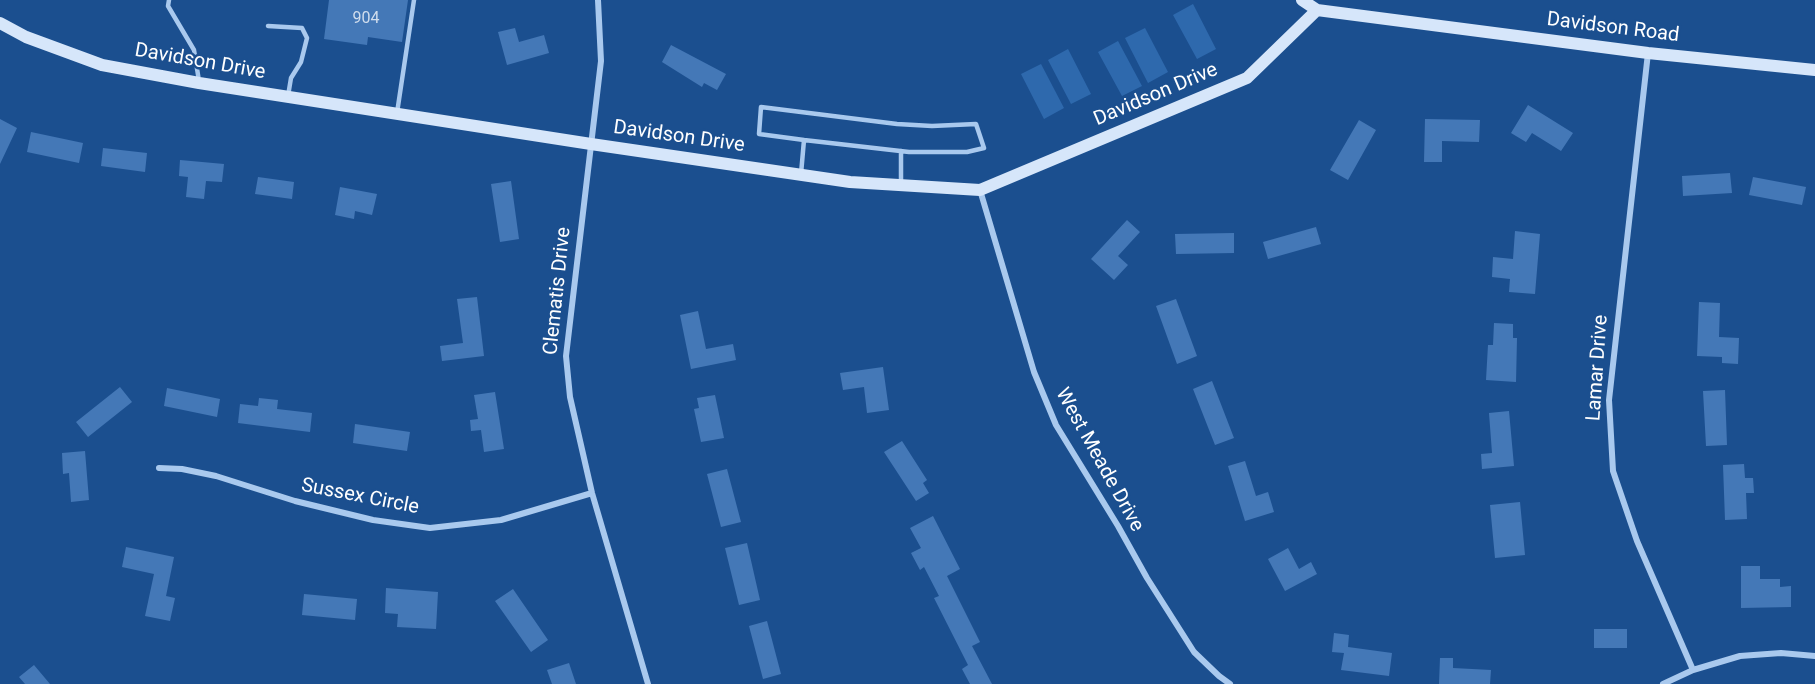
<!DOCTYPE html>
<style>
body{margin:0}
canvas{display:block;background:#1b4f8f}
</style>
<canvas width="1815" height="684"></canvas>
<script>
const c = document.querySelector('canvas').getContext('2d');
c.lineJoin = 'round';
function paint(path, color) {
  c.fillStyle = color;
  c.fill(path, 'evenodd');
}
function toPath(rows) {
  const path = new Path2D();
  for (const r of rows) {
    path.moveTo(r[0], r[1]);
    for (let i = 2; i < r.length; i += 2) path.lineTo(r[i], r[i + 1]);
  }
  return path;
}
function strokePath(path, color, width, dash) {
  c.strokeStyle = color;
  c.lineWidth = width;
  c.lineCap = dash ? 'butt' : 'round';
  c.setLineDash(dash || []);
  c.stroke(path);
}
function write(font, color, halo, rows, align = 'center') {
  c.font = font + ' Roboto,sans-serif';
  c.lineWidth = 5;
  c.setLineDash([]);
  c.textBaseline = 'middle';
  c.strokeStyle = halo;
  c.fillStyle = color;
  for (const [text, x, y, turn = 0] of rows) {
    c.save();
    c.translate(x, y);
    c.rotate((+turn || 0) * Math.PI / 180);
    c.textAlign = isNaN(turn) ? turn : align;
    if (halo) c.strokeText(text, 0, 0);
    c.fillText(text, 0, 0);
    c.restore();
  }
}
const green = toPath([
 [1193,4,1216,49,1197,59,1173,15],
 [1145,28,1168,72,1148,83,1125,38],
 [1118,41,1142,86,1122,96,1098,52],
 [1068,49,1091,94,1071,104,1048,60],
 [1041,64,1064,108,1044,119,1021,74]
]);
const building = toPath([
 [329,0,408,0,402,42,368,37,367,45,324,39],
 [515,28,519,42,544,35,549,53,507,65,498,32],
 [671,45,726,74,717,90,704,83,702,87,662,62],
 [1528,105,1573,133,1561,151,1532,133,1526,142,1511,133],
 [0,119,17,128,0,164],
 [1425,119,1480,120,1479,142,1442,141,1442,162,1424,162],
 [1359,120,1376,130,1348,180,1330,170],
 [31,132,83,143,79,163,27,152],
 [103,148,147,153,145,172,101,166],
 [180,160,224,164,222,182,206,181,204,199,186,197,188,177,179,176],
 [1730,173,1732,193,1683,196,1682,176],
 [258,177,294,182,292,199,255,194],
 [1753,177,1806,187,1802,205,1749,195],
 [511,181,519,239,500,242,491,184],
 [340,187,377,194,372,215,355,211,354,219,335,215],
 [1127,220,1140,232,1118,256,1128,265,1114,280,1091,259],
 [1316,227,1321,244,1268,259,1263,242],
 [1515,231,1540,234,1535,294,1509,292,1510,279,1492,277,1493,257,1513,259],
 [1234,233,1234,253,1176,254,1175,234],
 [477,297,484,356,442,361,440,346,463,343,457,299],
 [1176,299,1197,356,1177,364,1156,306],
 [1699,302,1720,303,1719,337,1739,338,1738,364,1722,363,1722,357,1697,356],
 [698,311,706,349,733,344,736,360,691,369,680,315],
 [1494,323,1513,324,1513,338,1517,338,1516,382,1486,380,1488,345,1493,345],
 [883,367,889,410,867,413,864,387,843,390,840,373],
 [1212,381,1234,438,1215,445,1193,389],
 [120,387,132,402,88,437,76,422],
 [167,388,220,399,217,417,164,406],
 [1725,390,1727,445,1706,446,1703,391],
 [495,392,504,449,484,452,481,430,471,431,470,420,478,419,474,395],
 [715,395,724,438,701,442,694,409,699,408,697,398],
 [259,398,278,400,277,409,312,413,310,432,238,423,240,404,258,406],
 [1509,411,1514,466,1482,469,1481,454,1492,453,1489,413],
 [355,424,410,432,407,451,353,443],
 [902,441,927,480,923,483,929,493,916,501,884,452],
 [85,451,89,500,71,502,69,473,63,474,62,453],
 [1245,461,1256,496,1268,492,1274,512,1245,521,1228,466],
 [1744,464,1745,478,1753,478,1754,493,1746,493,1747,519,1725,520,1723,465],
 [727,469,741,522,721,527,707,474],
 [1520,502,1525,555,1495,558,1490,505],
 [933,516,960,569,947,576,980,642,972,646,992,684,970,684,962,669,968,665,934,598,939,596,924,567,920,570,911,553,921,548,910,528],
 [747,543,760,600,739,605,725,548],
 [126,547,174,557,166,596,175,598,170,621,145,616,154,574,122,567],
 [1288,548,1299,569,1311,562,1317,574,1285,591,1268,559],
 [1741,566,1760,566,1760,579,1780,579,1780,587,1791,586,1791,607,1741,608],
 [386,588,438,592,436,629,397,627,398,614,385,613],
 [513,589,548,640,531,652,495,601],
 [304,594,357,599,355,620,302,615],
 [767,621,781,674,763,679,749,626],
 [1594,629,1627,629,1627,648,1594,648],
 [1334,633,1349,635,1348,647,1392,653,1389,676,1341,670,1344,653,1332,652],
 [1440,658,1453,658,1453,668,1491,670,1490,684,1439,684],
 [569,663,576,684,552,684,547,670],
 [34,665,50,684,25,684,19,677]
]);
const lane = toPath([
 [169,0,168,6,194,50,199,81],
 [268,26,302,28,307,38,301,62,291,78,288,96],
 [397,113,414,0],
 [901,151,901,185],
 [801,174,804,140,759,134,761,107,897,124,932,126,976,124,984,148,967,152,909,152,804,140]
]);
const street = toPath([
 [598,0,601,61,566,356,570,397,592,493,648,684],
 [1648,53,1609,400,1613,471,1637,541,1693,670],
 [980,190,1034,372,1056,425,1118,526,1147,578,1194,652,1219,676,1230,684],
 [159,468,182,469,216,476,295,501,373,520,430,528,501,520,592,493],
 [1663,684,1693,670,1740,656,1781,653,1815,656]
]);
const secondary = toPath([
 [1302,0,1317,10,1648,53,1815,70],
 [0,23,26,37,102,65,199,83,591,144,850,182,980,190,1247,78,1317,10]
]);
const numberNames = [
 ["904",366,19]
];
const streetNames = [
 ["Davidson Road",1613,28,7],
 ["Davidson Drive",200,62,10],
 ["Davidson Drive",1156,95,-23],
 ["Davidson Drive",679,137,8],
 ["Clematis Drive",558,291,-84],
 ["Lamar Drive",1598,368,-86],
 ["West Meade Drive",1099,460,61],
 ["Sussex Circle",360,497,11]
];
paint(green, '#2e69ad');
paint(building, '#4478b7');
strokePath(lane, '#a9c9ee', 4.5);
strokePath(street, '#a9c9ee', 6);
strokePath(secondary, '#d6e6fa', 12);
write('16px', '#d0dded', null, numberNames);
write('20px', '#fff', '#1b4f8f', streetNames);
</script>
